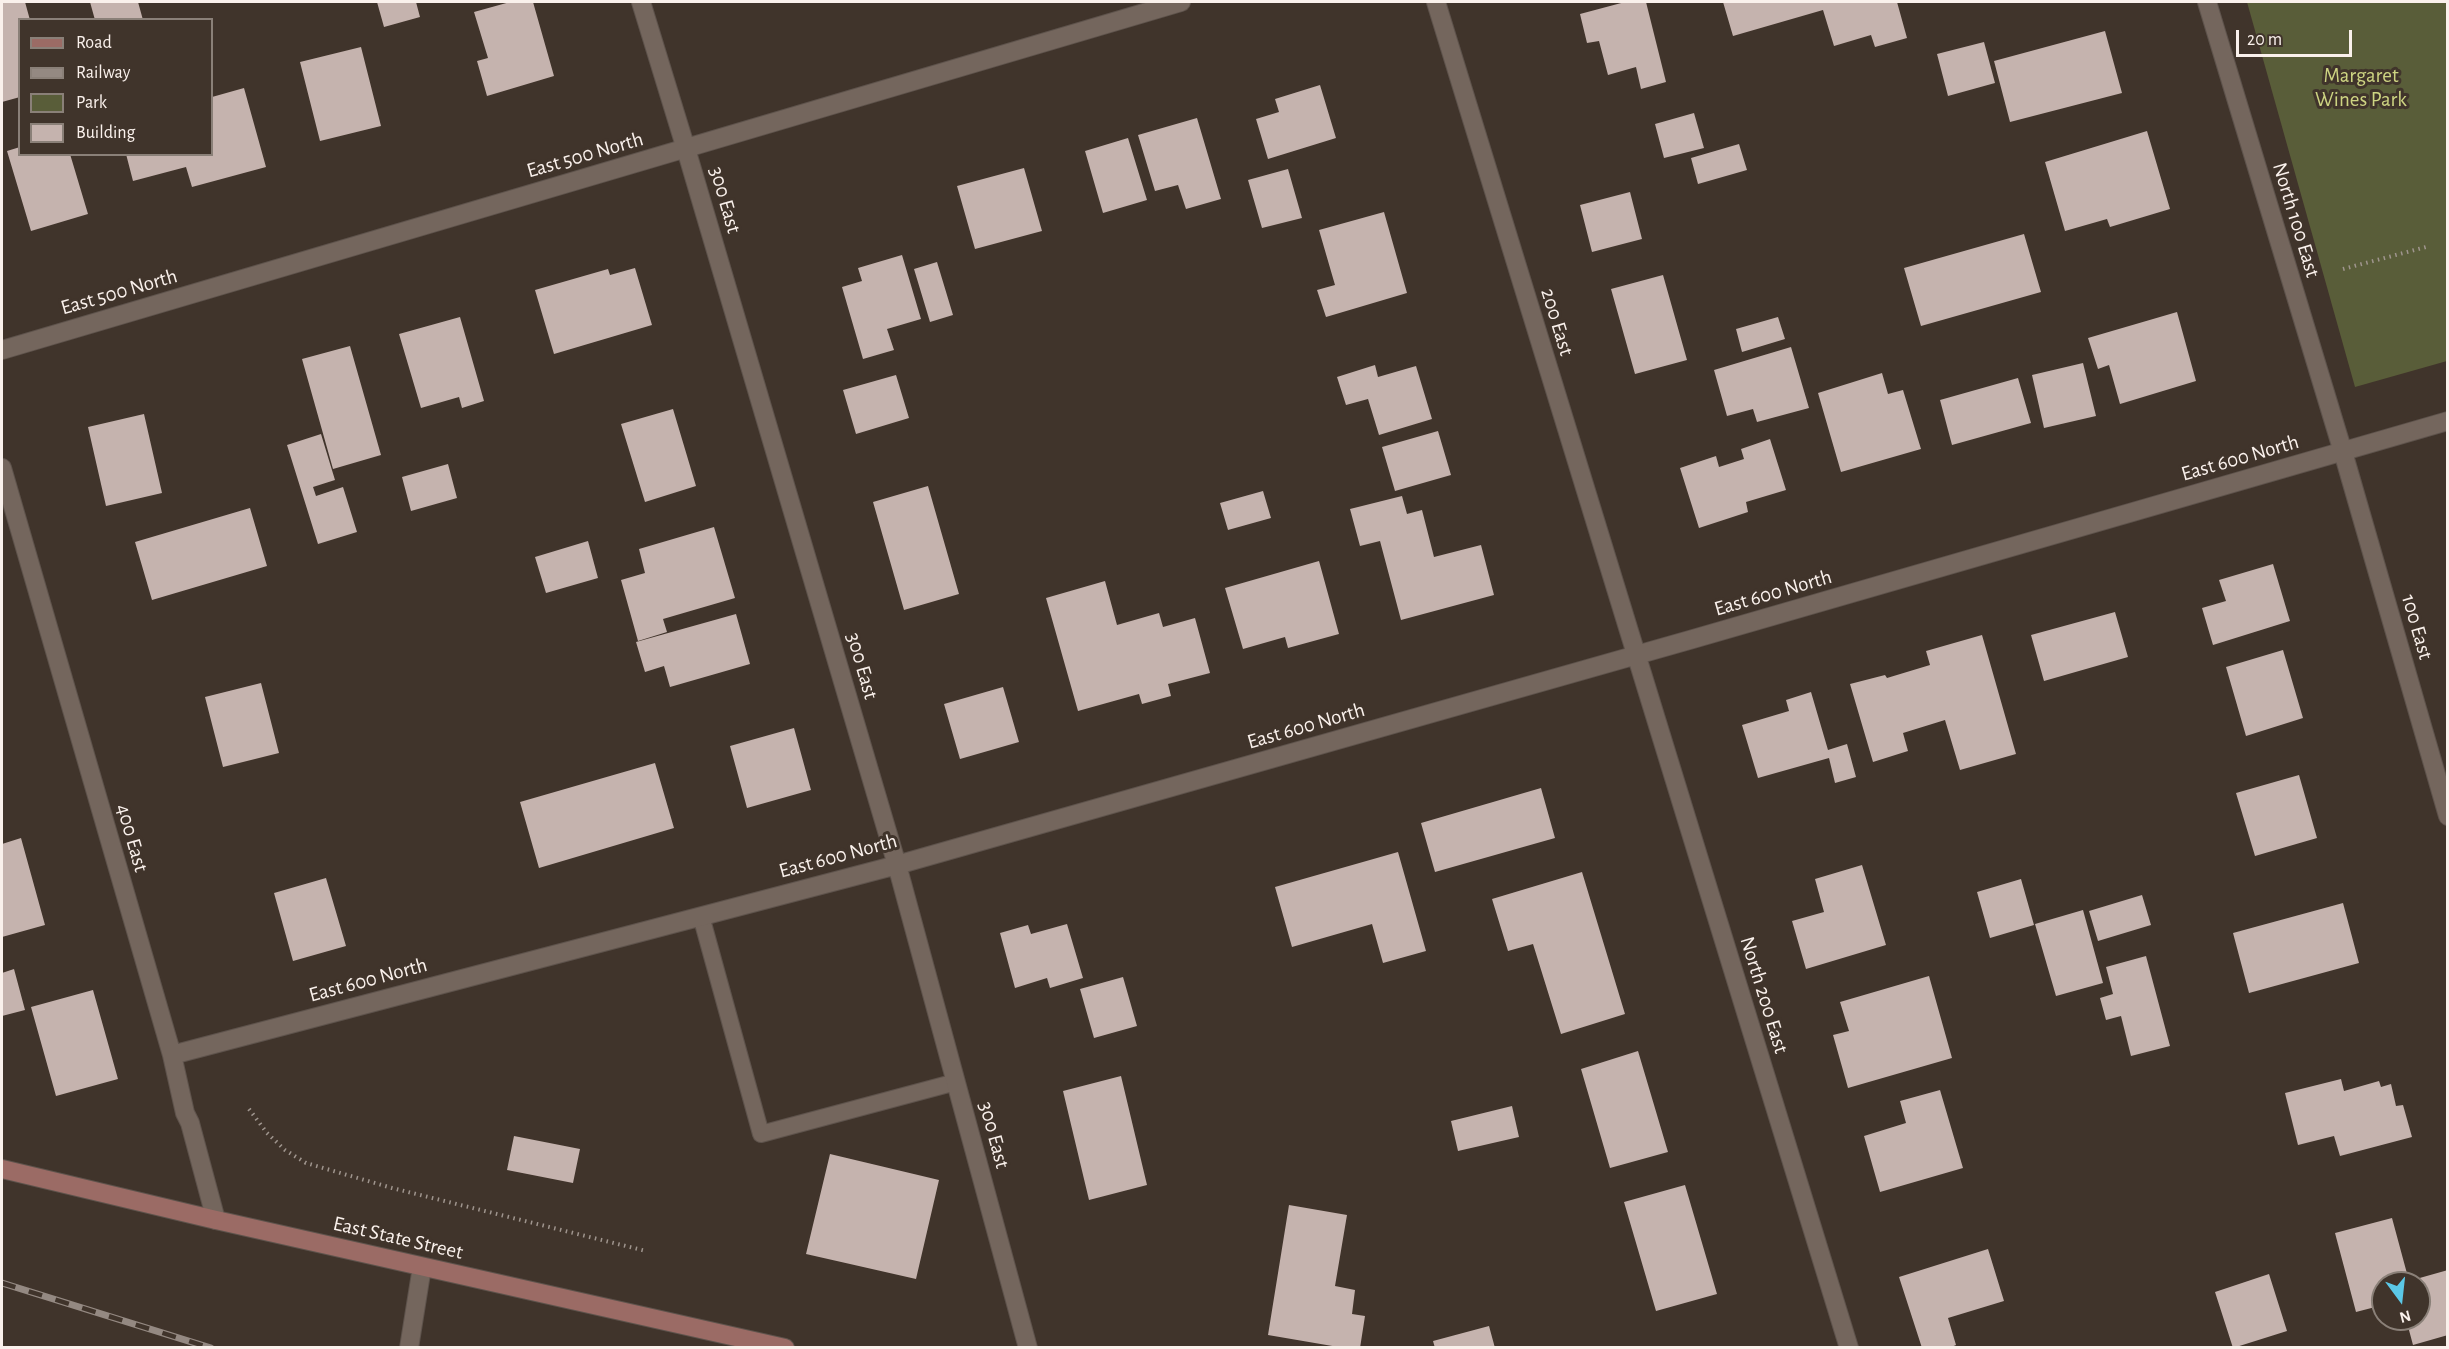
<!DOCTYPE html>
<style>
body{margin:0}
#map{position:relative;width:2449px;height:1349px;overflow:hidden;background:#40342b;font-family:"Alegreya Sans",sans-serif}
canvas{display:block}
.frame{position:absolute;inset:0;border:3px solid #faf1ec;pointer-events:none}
.legend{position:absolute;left:18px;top:18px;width:195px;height:138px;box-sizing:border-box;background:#40342b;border:2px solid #8a8078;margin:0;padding:8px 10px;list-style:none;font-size:18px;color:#faf1ec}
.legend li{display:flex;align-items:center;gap:12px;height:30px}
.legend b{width:30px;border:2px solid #8a8078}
.north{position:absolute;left:2371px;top:1271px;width:60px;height:60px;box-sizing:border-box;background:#40342b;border:2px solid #8a8078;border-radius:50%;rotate:165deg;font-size:16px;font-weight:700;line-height:24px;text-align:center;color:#faf1ec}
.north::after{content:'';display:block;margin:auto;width:21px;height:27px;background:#5bc8e7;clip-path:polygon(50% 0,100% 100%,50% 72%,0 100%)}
.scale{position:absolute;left:2236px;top:30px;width:116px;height:27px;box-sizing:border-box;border:3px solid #faf1ec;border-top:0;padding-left:8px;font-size:18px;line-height:21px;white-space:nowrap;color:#faf1ec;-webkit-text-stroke:4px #40342b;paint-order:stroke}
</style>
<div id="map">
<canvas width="2449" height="1349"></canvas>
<div class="frame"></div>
<ul class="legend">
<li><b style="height:8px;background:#9b6b65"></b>Road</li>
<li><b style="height:8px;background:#948982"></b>Railway</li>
<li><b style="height:16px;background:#595d39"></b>Park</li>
<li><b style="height:16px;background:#c5b3ae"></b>Building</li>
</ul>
<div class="north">N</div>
<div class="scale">20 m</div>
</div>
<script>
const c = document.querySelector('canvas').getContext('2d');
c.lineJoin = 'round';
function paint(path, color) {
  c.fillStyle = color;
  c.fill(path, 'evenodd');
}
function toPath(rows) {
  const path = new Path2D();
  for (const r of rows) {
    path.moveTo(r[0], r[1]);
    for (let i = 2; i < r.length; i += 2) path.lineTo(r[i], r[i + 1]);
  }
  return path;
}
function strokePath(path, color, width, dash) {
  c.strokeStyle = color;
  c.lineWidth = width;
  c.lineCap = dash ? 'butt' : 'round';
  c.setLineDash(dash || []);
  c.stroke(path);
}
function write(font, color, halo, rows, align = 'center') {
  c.font = font + ' "Alegreya Sans",sans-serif';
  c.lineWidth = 6;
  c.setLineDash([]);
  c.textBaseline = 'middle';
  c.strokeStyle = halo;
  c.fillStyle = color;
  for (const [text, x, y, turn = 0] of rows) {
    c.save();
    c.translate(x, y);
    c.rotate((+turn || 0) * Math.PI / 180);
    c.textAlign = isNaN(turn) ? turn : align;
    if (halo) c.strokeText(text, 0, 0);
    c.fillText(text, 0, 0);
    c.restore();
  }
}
const green = toPath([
 [2247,2,2447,2,2447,361,2355,387]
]);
const building = toPath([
 [2,2,25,2,30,20,20,20,20,97,2,102],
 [90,2,138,2,143,20,95,20],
 [377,2,416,2,420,17,384,27],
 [510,2,533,2,554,76,487,96,477,61,488,58,474,12],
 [1625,2,1646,2,1666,82,1641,89,1636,67,1608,75,1599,41,1587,43,1580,14],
 [1723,2,1897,2,1907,38,1875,47,1871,35,1834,46,1823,10,1733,36],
 [2105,31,2122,93,2010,122,1994,61],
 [1984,42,1995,83,1948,96,1937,54],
 [361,47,381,126,320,141,300,62],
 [1320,85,1336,138,1268,159,1256,119,1279,112,1275,99],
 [244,88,266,167,192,187,186,167,133,181,126,154,212,154,212,97],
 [1694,113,1704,148,1664,158,1655,124],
 [1197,118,1221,199,1186,209,1178,185,1155,191,1138,135],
 [2147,131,2170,209,2110,227,2107,219,2065,231,2045,162],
 [1128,138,1147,200,1103,213,1085,151],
 [1739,144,1747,170,1698,184,1691,158],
 [20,147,20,154,70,154,88,214,31,231,7,151],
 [1024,168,1042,231,975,249,957,186],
 [1288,169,1302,218,1262,228,1248,180],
 [1630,192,1642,239,1592,252,1580,205],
 [1384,212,1407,293,1326,317,1317,290,1335,285,1319,230],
 [2024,234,2041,292,1921,326,1904,268],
 [902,255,921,319,887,329,894,350,863,359,842,287,862,281,858,268],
 [937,262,953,315,930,322,914,269],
 [635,268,652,325,554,354,535,290,608,269,610,275],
 [1663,275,1687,360,1635,374,1611,289],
 [2177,312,2196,381,2120,404,2109,365,2098,369,2088,338],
 [460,317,484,401,462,408,459,397,421,408,399,334],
 [1778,317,1785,339,1742,352,1736,329],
 [350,346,381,455,333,469,302,359],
 [1791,347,1809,408,1757,422,1753,409,1727,416,1714,370],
 [2083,363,2096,416,2044,428,2032,375],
 [1375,365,1378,377,1416,366,1432,419,1379,435,1368,399,1346,405,1337,377],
 [1882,373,1888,394,1903,390,1921,449,1841,472,1818,393],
 [896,375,909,418,856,434,843,390],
 [2018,378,2031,423,1952,445,1940,400],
 [673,409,696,486,645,502,621,424],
 [144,414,162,493,106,506,88,427],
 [1438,431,1451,475,1395,491,1382,447],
 [321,434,335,480,313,487,316,496,343,487,357,532,318,544,287,445],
 [1770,439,1786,490,1746,502,1748,512,1699,528,1680,468,1716,456,1719,467,1744,459,1741,449],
 [448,464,457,498,411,511,402,477],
 [928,486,959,594,904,610,873,502],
 [1263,491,1271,518,1228,530,1220,503],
 [1402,496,1407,514,1422,510,1434,557,1481,545,1494,595,1401,620,1380,541,1360,546,1350,509],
 [250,508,267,566,152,600,135,542],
 [714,527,735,598,663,619,667,632,638,641,621,580,645,573,639,549],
 [588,541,598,578,546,593,535,557],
 [1319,561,1339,634,1288,648,1285,637,1243,649,1225,588],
 [2273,564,2290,621,2213,645,2202,608,2226,601,2219,580],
 [1105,581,1117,625,1159,613,1163,627,1195,618,1210,673,1168,684,1171,696,1142,704,1139,694,1078,711,1046,598],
 [2115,612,2128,657,2044,681,2031,635],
 [736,614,750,664,670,687,664,666,645,672,636,642],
 [1982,635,2016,754,1960,770,1945,720,1903,733,1908,751,1873,762,1850,684,1885,675,1887,678,1930,665,1926,651],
 [2283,650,2303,718,2246,736,2226,667],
 [261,683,279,753,223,767,205,697],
 [1003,687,1019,742,960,759,944,704],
 [1811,692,1828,750,1847,744,1856,777,1835,783,1829,758,1758,778,1742,725,1789,711,1786,700],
 [794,728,811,790,747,808,730,746],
 [655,763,674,828,539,868,520,802],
 [2299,775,2317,838,2255,856,2236,793],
 [1541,788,1555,838,1435,872,1421,823],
 [21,838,45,925,2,937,2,844],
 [1398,852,1426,951,1383,963,1372,924,1292,947,1275,887],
 [1862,865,1886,945,1806,969,1792,921,1824,912,1815,879],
 [1582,872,1625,1014,1561,1034,1533,944,1508,951,1492,899],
 [326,878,346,946,293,961,274,893],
 [2021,879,2034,925,1990,938,1977,892],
 [2142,895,2151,925,2098,941,2089,911],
 [2343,903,2359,963,2249,993,2233,933],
 [2083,910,2103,983,2056,996,2035,924],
 [1067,924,1083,978,1050,988,1047,978,1015,988,1000,933,1028,925,1031,934],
 [2146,956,2170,1046,2131,1056,2121,1016,2106,1020,2100,998,2113,994,2106,967],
 [14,969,25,1010,2,1016,2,973],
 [1929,976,1952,1058,1848,1088,1833,1035,1849,1031,1840,1002],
 [1123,977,1137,1026,1094,1038,1080,989],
 [93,990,118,1079,56,1096,31,1007],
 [1638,1051,1668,1152,1610,1168,1581,1069],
 [1121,1076,1147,1185,1089,1200,1063,1091],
 [2341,1079,2344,1091,2379,1081,2381,1087,2391,1084,2396,1106,2403,1105,2412,1137,2340,1156,2334,1136,2298,1145,2285,1093],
 [1940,1090,1963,1168,1880,1192,1864,1136,1906,1123,1900,1101],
 [1512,1106,1519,1137,1458,1151,1451,1121],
 [514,1136,580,1149,573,1183,507,1170],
 [830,1154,939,1180,916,1279,806,1254],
 [1685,1185,1717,1294,1656,1311,1624,1202],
 [1289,1205,1347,1215,1335,1286,1355,1290,1352,1314,1365,1316,1360,1348,1344,1348,1268,1335],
 [2392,1218,2409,1281,2448,1270,2448,1335,2413,1345,2406,1319,2419,1319,2419,1283,2383,1283,2383,1305,2356,1312,2335,1233],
 [1988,1249,2004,1301,1948,1318,1956,1345,1949,1348,1922,1348,1899,1277],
 [2269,1274,2287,1331,2233,1348,2215,1292],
 [1489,1326,1495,1348,1435,1348,1433,1341]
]);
const path = toPath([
 [2343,269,2426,247],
 [249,1109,267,1133,285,1150,306,1163,392,1188,646,1251]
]);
const lane = toPath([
 [701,916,761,1134,956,1082]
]);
const street = toPath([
 [641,2,686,149,897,865,1028,1348],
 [1436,2,1849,1348],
 [2207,2,2343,452,2448,816],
 [2,350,1181,2],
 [2,468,172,1055,185,1113,190,1123,216,1220],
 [172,1055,897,865,1693,639,2448,421],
 [409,1348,422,1267]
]);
const secondary = toPath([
 [2,1169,216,1220,785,1348]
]);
const rail = toPath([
 [2,1283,211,1348]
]);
const parkNames = [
 ["Margaret",2361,76],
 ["Wines Park",2361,100]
];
const streetNames = [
 ["East 500 North",585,155,-16],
 ["300 East",725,200,74],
 ["North 100 East",2296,220,73],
 ["East 500 North",119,292,-16],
 ["200 East",1557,322,73],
 ["East 600 North",2240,458,-16],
 ["East 600 North",1773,593,-16],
 ["100 East",2417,627,74],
 ["300 East",862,666,74],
 ["East 600 North",1306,726,-16],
 ["400 East",132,838,74],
 ["East 600 North",838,856,-15],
 ["East 600 North",368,980,-15],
 ["North 200 East",1764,995,73],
 ["300 East",994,1135,75],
 ["East State Street",398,1238,13]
];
paint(green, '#595d39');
paint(building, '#c5b3ae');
strokePath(lane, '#5e534c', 18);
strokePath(street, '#5e534c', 20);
strokePath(secondary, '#5e534c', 20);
strokePath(path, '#9f958e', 4, [1.5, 4.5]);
strokePath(lane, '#74665d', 16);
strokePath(street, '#74665d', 18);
strokePath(secondary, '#9b6b65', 18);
strokePath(rail, '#948982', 7);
strokePath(rail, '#40342b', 4.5, [14]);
write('21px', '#cdd482', '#40342b', parkNames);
write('21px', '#faf1ec', '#40342b', streetNames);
</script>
